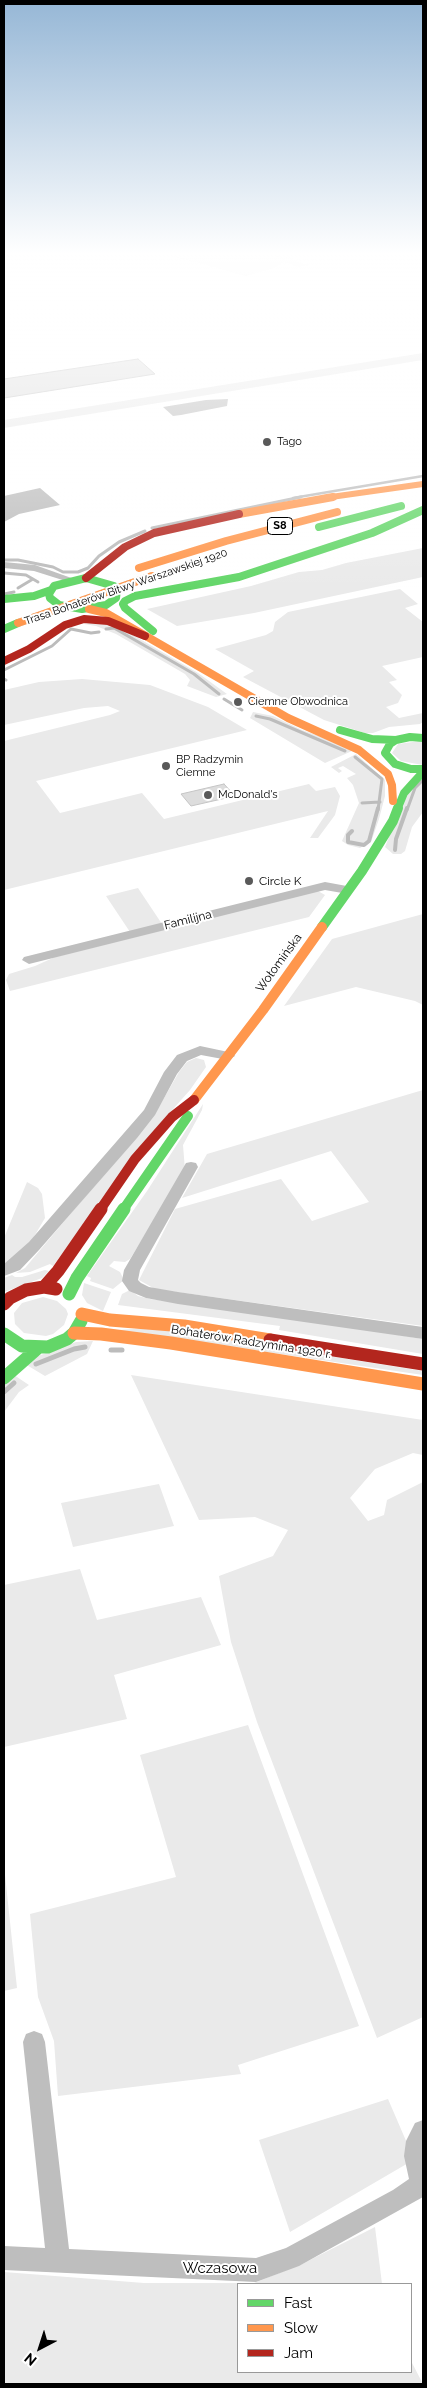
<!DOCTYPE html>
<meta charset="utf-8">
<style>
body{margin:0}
#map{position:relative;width:427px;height:2388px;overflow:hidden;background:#fff;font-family:Raleway,sans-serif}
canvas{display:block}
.frame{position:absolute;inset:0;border:5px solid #000;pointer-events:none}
.legend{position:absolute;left:237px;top:2283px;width:175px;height:90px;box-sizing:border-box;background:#fff;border:1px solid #999;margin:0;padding:6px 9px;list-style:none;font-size:15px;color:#000}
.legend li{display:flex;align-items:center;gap:10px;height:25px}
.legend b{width:25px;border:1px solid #999}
.north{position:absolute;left:15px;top:2323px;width:50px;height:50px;-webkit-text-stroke:4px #fff;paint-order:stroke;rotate:220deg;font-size:14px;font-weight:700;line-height:20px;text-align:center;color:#000}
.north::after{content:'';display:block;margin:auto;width:18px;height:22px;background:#000;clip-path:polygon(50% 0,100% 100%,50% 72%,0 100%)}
</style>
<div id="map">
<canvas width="427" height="2388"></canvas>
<div class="frame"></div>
<ul class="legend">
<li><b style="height:6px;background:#63d668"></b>Fast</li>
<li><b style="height:6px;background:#ff974d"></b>Slow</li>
<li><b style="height:6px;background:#b3261e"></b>Jam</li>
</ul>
<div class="north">N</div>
</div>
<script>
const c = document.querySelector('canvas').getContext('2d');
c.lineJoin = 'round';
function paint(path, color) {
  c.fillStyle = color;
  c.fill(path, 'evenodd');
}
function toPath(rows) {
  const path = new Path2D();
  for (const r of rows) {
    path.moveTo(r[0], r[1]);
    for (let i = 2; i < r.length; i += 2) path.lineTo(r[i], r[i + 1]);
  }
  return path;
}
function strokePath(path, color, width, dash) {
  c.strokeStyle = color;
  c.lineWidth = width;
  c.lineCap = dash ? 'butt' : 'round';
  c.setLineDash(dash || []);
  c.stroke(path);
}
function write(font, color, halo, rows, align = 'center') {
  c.font = font + ' Raleway,sans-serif';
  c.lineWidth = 4;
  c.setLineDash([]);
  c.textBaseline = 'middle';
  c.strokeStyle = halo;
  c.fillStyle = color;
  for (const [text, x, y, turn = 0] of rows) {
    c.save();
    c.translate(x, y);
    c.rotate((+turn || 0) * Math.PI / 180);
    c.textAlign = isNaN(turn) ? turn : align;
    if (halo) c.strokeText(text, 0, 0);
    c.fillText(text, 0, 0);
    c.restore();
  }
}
const green = toPath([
 [173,256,277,256,282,258,291,257,299,262,309,265,299,267,284,262,274,268,246,276],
 [423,353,423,360,4,428,4,420],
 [423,548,423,577,254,613,177,626,147,609,251,586,299,572,322,570,346,563],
 [400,589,418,604,405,608,423,622,423,657,382,666,397,680,389,682,402,695,398,703,386,707,399,718,423,713,423,722,420,724,389,727,373,733,365,733,324,720,243,677,254,671,215,649,266,635,273,631,275,622,288,612],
 [94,621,121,628,198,673,227,694,216,697,187,686,190,680,185,674,116,634,96,626,84,624],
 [82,679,150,685,208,707,247,730,36,781,60,813,142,793,164,819,309,784,316,791,335,787,340,796,335,815,318,838,310,838,328,811,4,890,4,741,110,715,120,711,108,706,84,708,4,725,4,690,39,682],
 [253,712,273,716,302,730,344,745,352,751,325,763,250,718],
 [420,741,423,742,423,765,401,761,392,753,398,744],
 [356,754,385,780,385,796,379,819,371,842,360,848,348,845,342,841,359,803,353,785,347,778,356,774,343,766,338,768,342,771,339,773,331,767],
 [423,776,423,812,412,827,405,851,401,854,393,854,385,847,406,795],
 [138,888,162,924,130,932,106,896],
 [318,891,325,895,309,917,10,991,6,980,9,974,35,966,55,957],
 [423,914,423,1005,415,1001,356,987,284,1006,332,939],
 [196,1058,204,1060,206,1067,190,1090,150,1135,53,1266,50,1264,30,1272,16,1273,25,1268,156,1112,179,1072,187,1062],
 [423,1090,423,1326,155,1289,139,1280,175,1209,281,1179,312,1221,369,1202,331,1151,182,1198,207,1154],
 [203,1104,202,1110,183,1145,185,1170,130,1259,125,1262,114,1261,109,1266,120,1272,124,1280,113,1289,90,1281,91,1278,87,1276,147,1191],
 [27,1182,38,1188,42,1194,45,1218,25,1252,10,1265,4,1267,4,1238],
 [45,1270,49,1271,42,1278,4,1292,4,1278,12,1275,15,1277,22,1277],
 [84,1283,111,1292,103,1311,87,1303,82,1295],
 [130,1290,138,1296,150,1299,275,1315,423,1339,423,1354,279,1330,280,1326,118,1305,122,1294],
 [43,1297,57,1301,66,1309,68,1314,64,1325,53,1334,46,1336,24,1333,15,1324,14,1313,22,1303],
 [152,1328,423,1371,423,1375,117,1330],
 [93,1341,87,1354,45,1376,25,1364,30,1359,76,1342],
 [14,1375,29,1385,19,1392,4,1412,4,1384],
 [131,1375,423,1420,423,1455,413,1453,375,1469,350,1498,368,1521,384,1515,387,1500,423,1482,423,2017,377,2038,257,1722,231,1642,219,1576,273,1556,288,1530,255,1517,199,1520],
 [159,1484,174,1526,73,1547,61,1503],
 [80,1569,97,1620,201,1597,221,1645,114,1675,127,1719,4,1747,4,1585],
 [248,1725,359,2026,238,2065,241,2074,58,2096,54,2041,38,1997,30,1914,176,1877,140,1755],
 [4,1865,17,1988,4,1991],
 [388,2099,410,2150,410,2162,290,2232,259,2140],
 [375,2227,382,2284,238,2284,238,2372,411,2372,411,2361,423,2384,4,2384,4,2272,144,2283,254,2283,302,2264]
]);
const water = toPath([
 [228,399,227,406,181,415,173,416,163,407,206,400],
 [40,488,60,505,19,514,4,522,4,496]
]);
const streamFar3 = toPath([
 [293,498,423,476]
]);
const streamFar2 = toPath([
 [152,528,301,497],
 [4,560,18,560,53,567,63,572,78,572,88,568,99,556,119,542,145,531],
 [4,573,26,575,38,582],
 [18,588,33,579],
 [4,594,14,592],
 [106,629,114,628,194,674,219,694],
 [4,670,52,646,71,629,91,633,99,632],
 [4,679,6,680],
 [224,699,242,710],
 [256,716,270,719,345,751],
 [355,757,382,779,378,810],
 [362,803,380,802],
 [407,810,415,788,423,780]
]);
const streamFar1 = toPath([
 [352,831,348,835,348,842,364,845,369,841,378,808],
 [395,850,396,839,407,808]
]);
const stream = toPath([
 [111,1350,122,1350],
 [36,1364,74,1349,85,1347],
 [4,1392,14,1383]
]);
const building = toPath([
 [138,359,155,374,4,398,4,379,138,359],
 [224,784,235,796,191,806,181,794,224,784]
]);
const street = toPath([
 [4,562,35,565,77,580,72,583,34,571,4,568,4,562],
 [325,882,352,887,354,890,348,894,325,890,29,964,22,960,24,957,325,882],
 [200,1046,233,1053,235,1056,228,1060,201,1055,187,1061,177,1074,155,1115,137,1138,39,1250,20,1270,4,1276,4,1264,29,1242,144,1110,164,1072,177,1055,200,1046],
 [191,1162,196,1163,198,1167,140,1270,138,1280,141,1283,149,1287,178,1292,423,1327,423,1339,178,1304,146,1298,129,1291,122,1281,124,1270,186,1163,191,1162],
 [34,2031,42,2034,45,2042,69,2249,256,2258,286,2248,393,2190,409,2179,404,2156,406,2141,415,2123,423,2120,423,2197,299,2266,256,2282,4,2270,4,2246,45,2248,23,2042,26,2034,34,2031]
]);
const fastFar2 = toPath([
 [319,527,401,506],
 [86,578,114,586,117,590,116,598,106,605,82,609,59,605,50,598,49,594,54,586,86,578],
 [4,599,34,596,51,590],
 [4,629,18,623],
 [153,631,125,608,123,604,125,601,135,596,239,577,372,533,423,510],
 [340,730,372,739,396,740],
 [423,738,410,737,396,740,390,744,385,753,395,764,411,769,423,769],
 [397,810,404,793,423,772]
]);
const fastFar1 = toPath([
 [322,927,362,871,393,821,398,808],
 [123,1210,188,1116]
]);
const fast = toPath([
 [69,1294,77,1278,124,1209],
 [4,1334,22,1346,48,1347,67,1339,74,1333,81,1321],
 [4,1378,38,1348]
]);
const slowFar3 = toPath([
 [324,498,423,484]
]);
const slowFar2 = toPath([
 [239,514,333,497],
 [139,568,226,541,337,512],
 [89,609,106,613,288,718,359,750,388,774,392,785,393,801]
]);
const slowFar1 = toPath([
 [194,1100,263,1010,322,927]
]);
const slow = toPath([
 [82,1314,110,1320,184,1326,270,1340],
 [74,1333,101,1334,171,1343,423,1384]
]);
const jamFar2 = toPath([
 [86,578,125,547,154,533,239,514],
 [4,661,29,649,65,625,84,619,108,621,145,636]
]);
const jamFar1 = toPath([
 [100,1210,135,1159,172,1117,194,1100]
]);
const jam = toPath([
 [44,1287,58,1271,101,1209],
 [4,1304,10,1298,26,1290,44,1287,56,1289],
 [270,1340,423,1364]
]);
const slowBridge = toPath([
 [18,623,152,576]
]);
const markers = [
 [267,442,5,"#595959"],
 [238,702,5,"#595959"],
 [166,766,5,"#595959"],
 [208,795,5,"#595959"],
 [249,881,5,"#595959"]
];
const farPoinames = [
 ["Tago",277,442],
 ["Ciemne Obwodnica",248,702],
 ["BP Radzymin",176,760],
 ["Ciemne",176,773],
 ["McDonald's",218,795]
];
const shields = [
 [280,526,25]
];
const shieldNames = [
 ["S8",280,526]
];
const farStreetnames = [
 ["Trasa Bohaterów Bitwy Warszawskiej 1920",126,587,-19]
];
const poiNames = [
 ["Circle K",259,881]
];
const streetNames = [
 ["Familijna",188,920,-14],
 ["Wołomińska",279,963,-54],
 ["Bohaterów Radzymina 1920 r.",251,1342,9]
];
const nearStreetnames = [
 ["Wczasowa",220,2268]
];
paint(green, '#eaeaea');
paint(water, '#bcbcbc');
strokePath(streamFar3, '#bcbcbc', 2.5);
strokePath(streamFar2, '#bcbcbc', 3);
strokePath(streamFar1, '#bcbcbc', 4);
strokePath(stream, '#bcbcbc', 5);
paint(building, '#ddd');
strokePath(building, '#c5c5c5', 1);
paint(street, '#bebebe');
strokePath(fastFar2, '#63d668', 8);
strokePath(fastFar1, '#63d668', 10);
strokePath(fast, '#63d668', 13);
strokePath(slowFar3, '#ff974d', 6);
strokePath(slowFar2, '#ff974d', 8);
strokePath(slowFar1, '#ff974d', 10);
strokePath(slow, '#ff974d', 13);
strokePath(jamFar2, '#b3261e', 8);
strokePath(jamFar1, '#b3261e', 10);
strokePath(jam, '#b3261e', 13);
strokePath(slowBridge, '#dbdbdb', 8, []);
strokePath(slowBridge, '#ff974d', 8);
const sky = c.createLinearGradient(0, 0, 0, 590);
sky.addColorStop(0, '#96b7d6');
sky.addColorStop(0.43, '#fff');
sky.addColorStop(1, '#ffffff00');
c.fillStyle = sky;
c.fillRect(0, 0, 427, 590);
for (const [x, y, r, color] of markers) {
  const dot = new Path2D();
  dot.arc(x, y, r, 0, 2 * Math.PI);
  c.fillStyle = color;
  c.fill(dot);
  strokePath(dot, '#fff', 2);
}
write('11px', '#000', '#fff', farPoinames, 'left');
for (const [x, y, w] of shields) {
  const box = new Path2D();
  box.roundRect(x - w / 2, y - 8.5, w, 17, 4);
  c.fillStyle = '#fff';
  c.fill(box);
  strokePath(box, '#000', 1);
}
write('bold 11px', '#000', null, shieldNames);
write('11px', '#000', '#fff', farStreetnames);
write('12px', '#000', '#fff', poiNames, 'left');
write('12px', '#000', '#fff', streetNames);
write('15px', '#000', '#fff', nearStreetnames);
</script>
